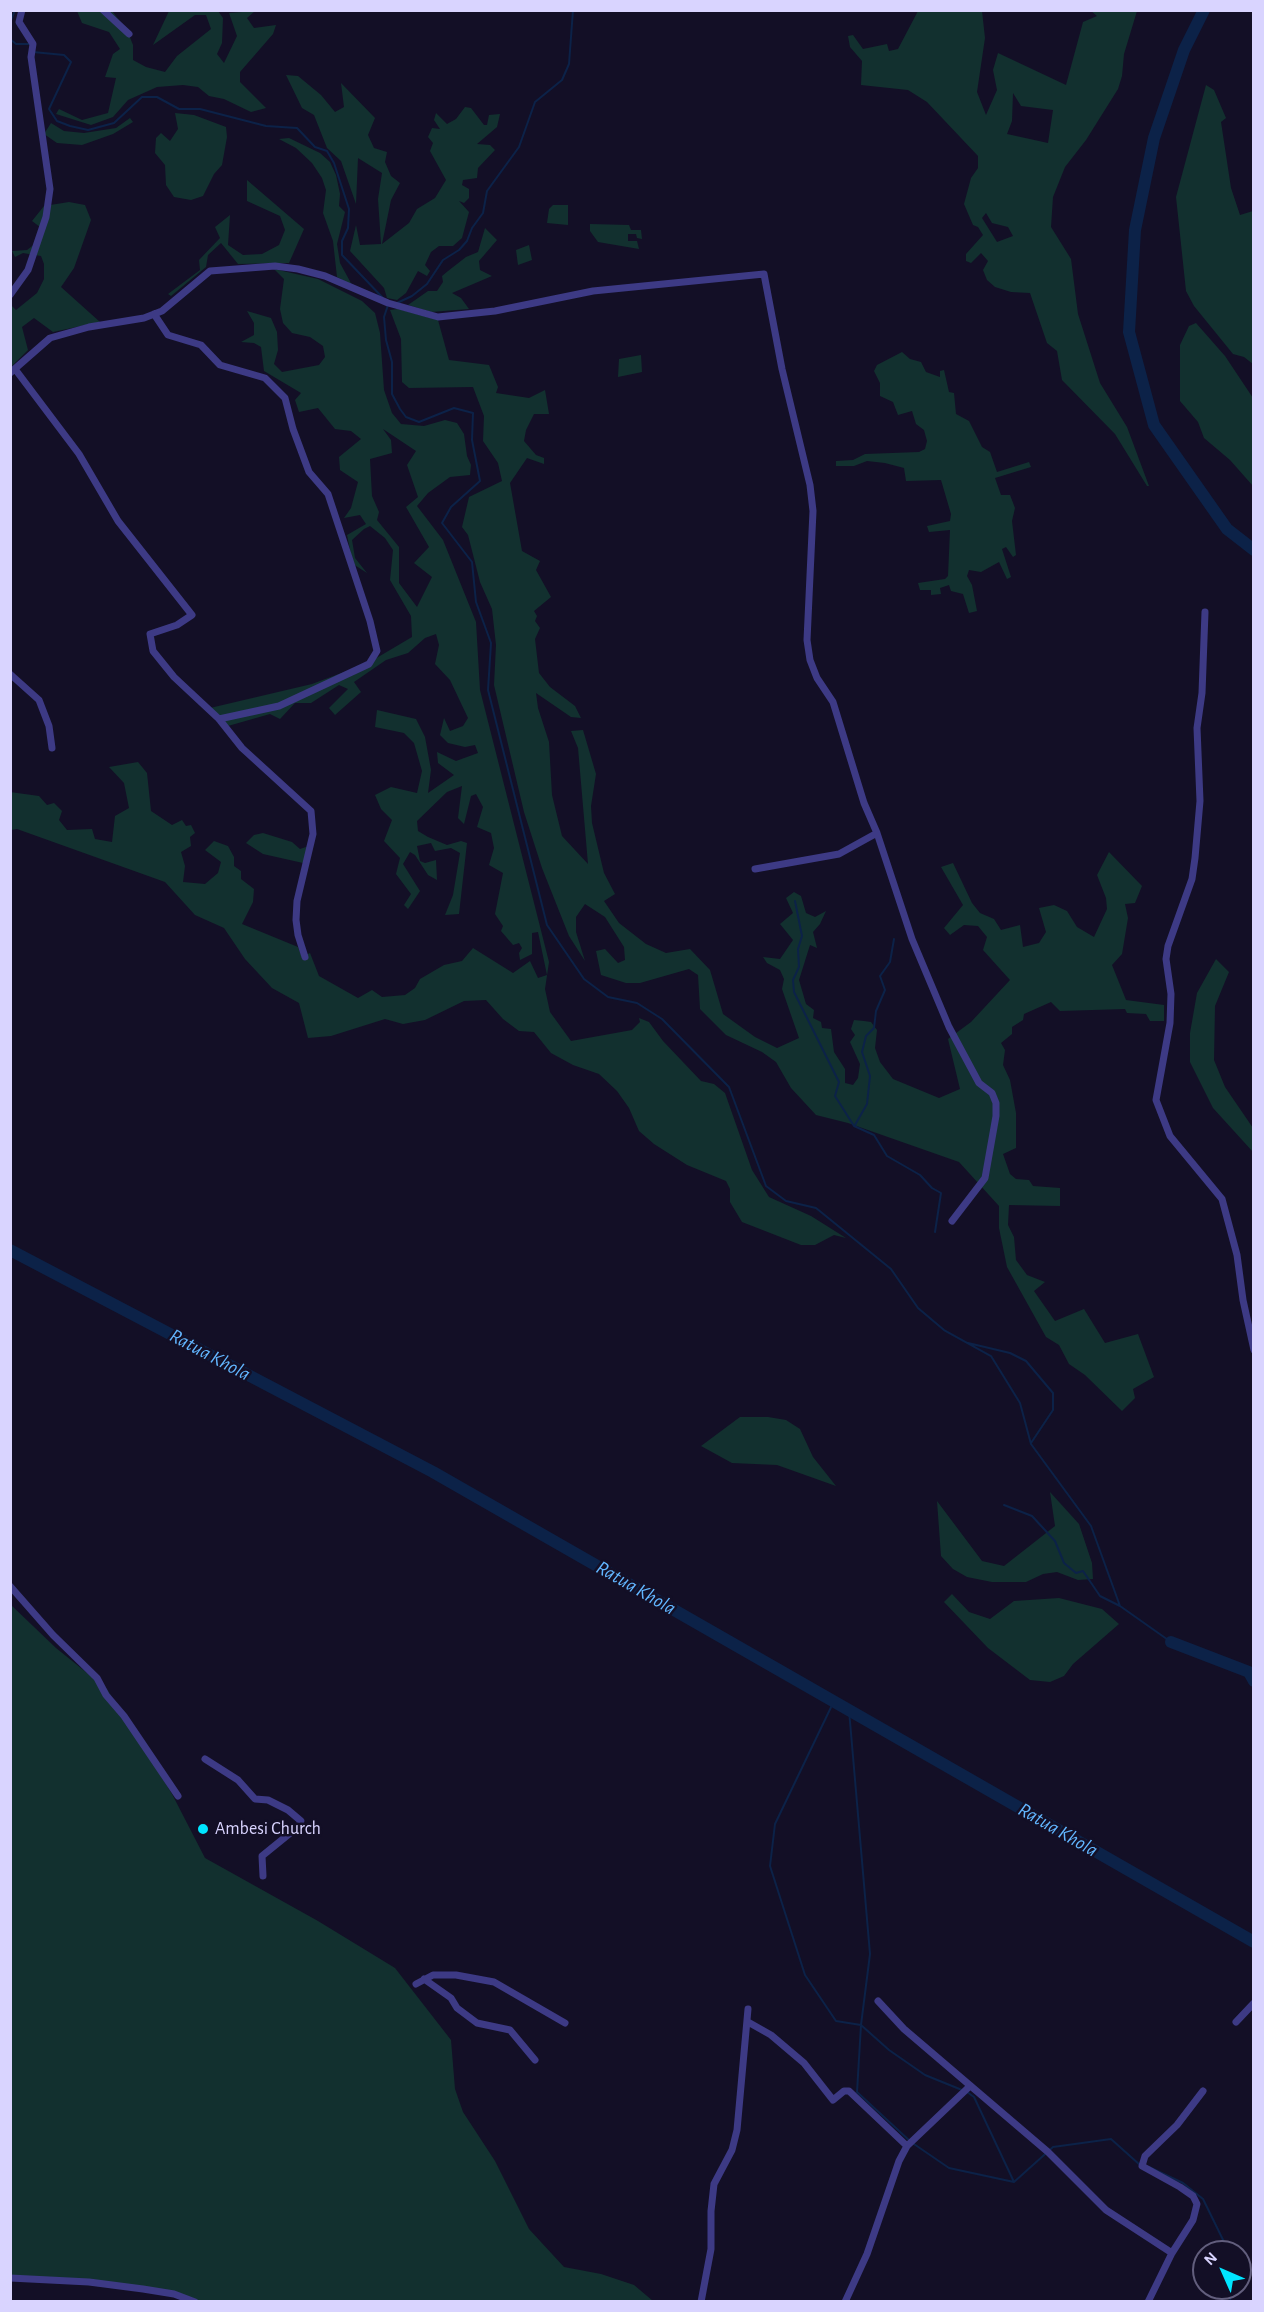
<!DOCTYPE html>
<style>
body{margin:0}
#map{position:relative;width:1264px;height:2312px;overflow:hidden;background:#130f26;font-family:"Alegreya Sans",sans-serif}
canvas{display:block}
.frame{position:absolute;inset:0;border:12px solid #d9d4ff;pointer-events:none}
.north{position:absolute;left:1192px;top:2240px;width:60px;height:60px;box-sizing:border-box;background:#130f26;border:2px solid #625e7d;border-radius:50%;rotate:315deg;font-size:16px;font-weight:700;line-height:24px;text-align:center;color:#d9d4ff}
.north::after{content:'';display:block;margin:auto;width:21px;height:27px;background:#00e5ff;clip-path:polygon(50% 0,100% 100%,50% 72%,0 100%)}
</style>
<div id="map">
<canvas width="1264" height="2312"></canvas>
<div class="frame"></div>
<div class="north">N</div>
</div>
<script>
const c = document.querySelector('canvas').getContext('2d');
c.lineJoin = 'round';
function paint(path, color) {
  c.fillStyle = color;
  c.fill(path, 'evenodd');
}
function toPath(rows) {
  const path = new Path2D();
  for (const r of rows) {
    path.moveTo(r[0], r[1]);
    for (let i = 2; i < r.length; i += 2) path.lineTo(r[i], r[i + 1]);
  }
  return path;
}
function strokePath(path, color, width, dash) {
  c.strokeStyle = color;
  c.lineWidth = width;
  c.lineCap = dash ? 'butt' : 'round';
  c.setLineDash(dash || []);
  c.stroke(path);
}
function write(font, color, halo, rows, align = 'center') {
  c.font = font + ' "Alegreya Sans",sans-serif';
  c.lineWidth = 5;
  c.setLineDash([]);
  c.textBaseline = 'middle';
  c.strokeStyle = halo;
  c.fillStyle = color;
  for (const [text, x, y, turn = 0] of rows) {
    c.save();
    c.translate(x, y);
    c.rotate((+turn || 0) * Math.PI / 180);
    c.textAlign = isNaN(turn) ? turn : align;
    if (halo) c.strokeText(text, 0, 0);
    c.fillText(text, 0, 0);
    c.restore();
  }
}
const green = toPath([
 [77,11,112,11,127,30,133,45,133,60,146,67,165,72,177,56,211,29,206,15,195,15,153,45,169,11,218,11,223,18,222,43,217,54,224,63,237,36,229,13,255,11,247,18,254,28,276,25,273,34,240,72,240,82,266,108,251,112,224,99,209,96,198,87,183,85,157,87,128,100,113,117,91,125,56,114,59,109,82,120,108,113,116,78,105,77,113,54,120,49,109,32,82,23],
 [918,11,982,11,985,38,977,92,986,115,997,90,993,70,998,53,1066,85,1083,22,1097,16,1091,11,1137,11,1124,54,1122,76,1118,89,1086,140,1065,167,1053,197,1051,227,1071,259,1078,314,1100,383,1127,427,1149,486,1147,486,1115,434,1062,380,1057,351,1047,343,1030,293,1011,292,995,287,987,280,983,270,988,261,981,253,971,263,966,261,966,254,983,235,978,227,973,225,964,204,971,178,978,168,978,156,927,102,908,90,861,85,862,61,850,47,848,36,853,35,863,49,887,44,889,51,898,49],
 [1013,93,1021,106,1053,110,1048,143,1007,134,1012,121],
 [986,213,992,223,1008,227,1013,236,997,242,982,218],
 [286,75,298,76,321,95,335,112,344,107,341,83,375,118,368,135,374,148,387,152,385,162,391,176,400,183,391,200,382,244,409,223,417,209,435,198,446,180,430,151,433,143,428,137,432,128,440,129,434,120,436,113,447,124,456,119,465,107,471,108,484,125,487,125,489,115,500,114,497,127,477,144,490,145,495,150,478,168,477,178,463,180,462,185,469,189,469,198,464,203,459,201,469,212,462,238,453,246,439,246,431,252,425,265,430,271,427,276,418,271,406,293,397,300,387,298,384,288,350,251,356,225,360,245,381,244,378,199,382,173,358,158,356,204,341,161,327,148,314,115,302,108],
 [1206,85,1214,90,1226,118,1221,122,1231,188,1240,215,1253,211,1253,364,1244,357,1233,354,1194,306,1186,291,1176,197],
 [175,113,194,115,226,127,227,137,222,165,214,174,203,196,191,200,174,197,166,185,165,165,155,153,156,138,161,133,170,141,178,129],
 [130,118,133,122,113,134,82,145,57,143,44,134,51,123,64,131,84,133,116,128],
 [289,138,320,153,330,162,336,175,340,194,339,206,345,212,337,244,340,263,352,285,337,277,333,241,323,213,326,190,322,178,312,163,296,148,279,139],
 [247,180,304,229,289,263,238,264,221,243,208,255,206,267,171,296,168,294,200,270,199,260,220,238,215,227,230,215,228,245,243,255,262,254,279,245,285,230,280,216,247,201],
 [69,202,85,205,91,220,74,268,61,287,100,322,53,332,34,318,22,327,28,350,11,367,11,305,16,310,37,293,44,279,44,264,41,256,23,253,15,257,12,251,27,250,40,240,44,230,32,221,44,206],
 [553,205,568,205,568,225,547,223,549,209],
 [590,224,629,225,631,230,641,230,642,239,637,238,636,234,628,234,628,241,637,241,639,249,598,242,590,231],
 [485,228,497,240,479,261,480,270,492,276,452,293,461,298,469,309,431,312,408,305,428,291,437,291,443,282,442,276,448,271,466,257,478,252],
 [529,245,532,260,518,265,516,250],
 [274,269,318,279,362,301,375,313,380,333,384,390,392,413,401,424,424,426,445,420,457,423,464,434,467,456,471,465,470,475,450,477,428,493,417,506,443,540,476,622,480,690,549,962,545,989,550,1012,571,1041,632,1030,640,1022,639,1018,649,1022,663,1041,701,1081,714,1084,725,1093,752,1170,769,1197,811,1216,846,1238,834,1235,815,1245,801,1245,742,1222,730,1202,730,1189,726,1181,687,1165,654,1144,639,1131,629,1108,617,1091,599,1074,573,1065,551,1053,534,1032,519,1031,503,1019,486,1000,464,1001,425,1020,403,1024,385,1019,331,1036,308,1038,299,1003,272,988,245,959,224,928,195,915,165,882,17,829,11,830,10,792,39,796,47,805,54,803,62,811,59,820,67,830,92,829,95,839,112,842,115,816,129,808,124,783,109,767,138,762,147,773,151,811,172,825,182,820,186,826,191,825,195,833,190,837,191,846,181,852,185,866,183,882,205,884,218,873,221,862,205,850,214,841,228,846,234,857,234,866,241,871,241,879,254,889,253,902,242,924,298,947,302,957,310,953,319,976,358,998,372,990,382,997,405,995,415,988,420,979,444,965,462,961,473,948,513,973,530,961,538,978,547,975,538,932,532,933,532,954,520,960,519,953,522,948,519,943,513,945,501,931,503,926,495,914,503,873,489,865,494,848,491,833,477,827,483,807,476,794,471,796,464,824,458,818,462,786,447,792,417,821,418,831,428,837,447,845,461,841,467,843,459,914,445,915,453,895,460,853,451,848,435,851,431,843,417,846,420,861,425,863,436,860,437,880,428,875,415,855,410,852,403,864,420,891,408,909,404,905,411,894,396,874,400,858,384,841,392,820,381,809,375,795,391,787,417,793,422,771,414,743,404,733,375,727,377,710,416,719,425,737,431,770,428,793,454,775,438,763,437,752,456,761,478,753,475,745,465,747,448,743,440,735,444,718,450,731,463,726,468,718,450,680,435,664,439,645,436,634,425,638,408,653,386,660,354,682,361,692,335,715,329,708,348,689,339,685,311,703,295,703,280,719,270,714,228,726,210,708,312,684,368,663,412,637,411,616,390,580,393,550,385,538,370,526,364,529,352,540,355,558,367,573,353,564,347,535,366,524,360,515,344,518,351,508,358,482,340,470,339,457,361,439,351,431,335,429,318,408,299,412,295,400,301,393,264,371,261,347,254,343,241,342,254,335,254,323,247,311,271,318,277,332,278,350,274,364,282,372,319,365,325,357,323,346,310,337,292,333,283,323,280,309,284,279],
 [383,429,416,451,407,465,418,497,406,507,429,547,414,563,432,577,417,607,399,583,399,547,377,520,379,512,372,496,370,459,392,453,391,440],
 [398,309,438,320,449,360,489,365,498,387,496,393,529,398,545,390,549,414,534,414,526,430,524,441,536,455,544,458,544,464,527,458,510,483,522,551,540,561,536,570,551,597,534,611,537,616,535,621,540,628,535,639,539,673,550,687,575,706,581,718,571,717,536,693,538,708,549,742,552,795,562,836,588,864,578,748,571,731,583,730,596,774,591,806,592,823,604,873,615,894,604,901,619,923,646,944,666,953,690,949,710,970,723,1014,755,1037,777,1048,799,1038,782,989,784,979,780,970,767,963,763,957,780,959,793,940,780,924,793,913,786,898,794,892,801,896,806,913,815,917,826,911,820,924,813,932,817,948,810,945,799,980,806,1004,814,1010,813,1018,821,1022,822,1028,831,1029,834,1052,845,1069,845,1083,853,1085,858,1078,860,1064,850,1042,855,1035,851,1029,854,1020,864,1021,871,1022,877,1030,875,1048,880,1062,893,1079,939,1098,960,1089,948,1039,971,1022,1010,980,983,950,987,937,978,926,964,925,950,935,944,928,963,905,941,867,953,863,972,903,980,913,994,919,1001,930,1020,925,1023,947,1039,943,1046,932,1039,908,1054,905,1067,911,1077,927,1094,937,1107,909,1106,898,1097,875,1109,852,1142,886,1135,903,1125,904,1128,918,1122,954,1112,965,1126,1000,1164,1005,1164,1021,1150,1021,1146,1014,1127,1013,1125,1009,1060,1011,1051,1002,1024,1014,1023,1020,1012,1027,1012,1034,1001,1043,1005,1050,1003,1065,1010,1080,1016,1113,1016,1148,1003,1154,1010,1174,1016,1179,1029,1180,1033,1186,1060,1188,1060,1206,1009,1205,1008,1225,1014,1237,1016,1260,1027,1275,1045,1282,1034,1291,1055,1321,1084,1309,1105,1343,1138,1334,1154,1377,1133,1389,1135,1398,1122,1411,1085,1375,1069,1364,1059,1345,1046,1337,1007,1267,999,1228,999,1206,959,1162,848,1123,816,1115,791,1088,776,1062,762,1052,726,1035,700,1009,698,975,689,969,640,983,626,983,601,975,596,951,605,949,618,963,625,960,624,947,605,917,585,904,576,917,576,932,585,961,569,936,542,868,524,812,494,685,496,645,492,609,480,582,468,535,462,527,469,497,502,481,498,463,483,441,484,416,473,387,409,388,402,382,401,339,390,310],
 [1196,323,1225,356,1253,398,1253,486,1230,460,1204,438,1198,422,1180,401,1180,345,1189,326],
 [902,352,910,359,921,362,926,372,940,377,940,371,944,370,949,392,954,393,956,414,969,421,982,447,990,452,997,472,1029,462,1031,467,995,478,1001,495,1010,495,1015,508,1012,521,1016,555,1013,557,1006,547,1002,549,1011,577,1007,579,999,562,981,572,969,570,967,576,972,585,977,611,969,613,963,594,951,591,949,585,940,588,941,594,931,595,931,590,920,590,918,583,945,579,948,576,950,530,929,532,927,526,950,521,951,514,941,480,906,481,904,468,885,463,867,461,854,466,836,466,836,461,853,460,865,454,919,452,925,449,927,441,924,430,916,424,912,411,898,415,893,402,880,396,880,383,874,371,877,365],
 [641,355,642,372,618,377,619,359],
 [263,833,292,842,300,849,309,846,303,863,263,854,246,843,254,835],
 [1216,959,1229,972,1215,1006,1214,1060,1225,1087,1253,1128,1253,1152,1213,1108,1190,1062,1190,1033,1197,993],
 [740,1417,768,1417,786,1420,800,1429,813,1457,836,1486,777,1465,732,1463,701,1446],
 [1050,1492,1079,1524,1092,1563,1093,1579,1078,1580,1057,1572,1043,1574,1026,1582,992,1582,967,1577,953,1569,941,1556,937,1501,982,1561,1004,1566,1055,1526],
 [952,1594,969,1612,990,1619,1014,1601,1059,1598,1102,1609,1119,1624,1073,1664,1064,1676,1050,1682,1030,1680,988,1648,944,1602],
 [10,1604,56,1648,107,1689,172,1794,205,1858,318,1921,395,1968,451,2040,455,2089,463,2112,495,2161,529,2229,564,2267,601,2274,634,2285,653,2301,199,2302,189,2297,11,2276]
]);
const stream = toPath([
 [10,23,15,10],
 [10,39,16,44,29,44],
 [33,52,64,55,71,62,49,109,57,121,70,126,88,130,114,123,142,97,157,97,179,109,200,109,266,126,297,128,315,147,327,151,334,163,349,209,348,228,342,241,342,255,383,298],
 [397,303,412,296,427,284,443,260,459,250,467,241,472,228,483,213,487,191,519,147,535,102,562,80,569,64,573,10],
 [388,305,384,317,386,340,392,362,392,394,400,409,406,417,419,422,454,408,473,413,472,440,480,481,451,507,442,523,472,562,476,602,491,643,488,690,547,925,584,979,608,997,637,1003,662,1019,729,1087,766,1186,786,1201,816,1208,891,1269,918,1308,944,1330,991,1356,1020,1403,1031,1444,1091,1526,1120,1606,1171,1642],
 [795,901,802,936,798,949,799,967,793,980,794,992,839,1082,835,1096,854,1126,874,1135,887,1156,920,1175,932,1188,941,1193,935,1232],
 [855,1125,867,1104,870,1076,862,1052,866,1036,874,1028,876,1011,885,990,880,976,890,962,894,939],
 [968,1343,1010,1353,1026,1361,1053,1393,1053,1410,1031,1443],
 [1004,1505,1032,1516,1055,1541,1064,1563,1076,1573,1083,1571,1100,1596,1120,1606],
 [834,1701,775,1824,770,1866,805,1975,836,2021,861,2025,889,2050,925,2075,962,2090],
 [849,1710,870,1954,861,2025,857,2092,911,2142,949,2168,1014,2182,1053,2147,1111,2139,1140,2165],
 [967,2092,974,2097,1014,2182],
 [1149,2167,1183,2183,1203,2199,1229,2252],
 [1230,2302,1231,2288]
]);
const river = toPath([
 [1204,10,1184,50,1154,138,1135,230,1129,332,1154,425,1227,529,1254,550],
 [10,1250,433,1472,1254,1942],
 [1171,1642,1249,1672,1254,1681]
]);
const minor = toPath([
 [103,10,129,34],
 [10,295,28,270,46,217,50,189,31,57,33,44,19,22,22,10],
 [154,314,168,335,201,345,220,365,265,378,285,398,293,429,309,472,328,494,370,621,377,651,369,664,279,706,219,719],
 [15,369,79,454,118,521,192,615,177,625,150,634,153,651,174,677,219,719,242,748,311,811,313,834,297,901,296,920,298,935,305,957],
 [10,373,50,338,89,327,144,318,162,311,210,271,275,266,298,269,325,276,388,303,438,317,495,311,593,291,764,274,782,369,810,485,813,511,807,640,810,660,817,678,833,702,864,803,877,833,839,854,755,869],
 [1205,612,1202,693,1197,728,1200,801,1195,858,1192,879,1168,946,1166,959,1171,994,1170,1023,1156,1100,1170,1136,1222,1199,1237,1255,1243,1300,1254,1350],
 [10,674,39,700,49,726,52,748],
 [877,833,912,939,949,1027,979,1083,992,1093,996,1103,996,1116,985,1178,952,1221],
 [10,1586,53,1635,97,1678,106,1695,124,1716,178,1796],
 [205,1759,238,1780,255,1799,268,1800,288,1810,301,1821,299,1826,262,1856,263,1876],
 [424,1979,451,1998,457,2008,477,2023,510,2030,535,2060],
 [416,1984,433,1975,456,1975,494,1982,565,2023],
 [878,2001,904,2029,1048,2152,1106,2210,1172,2253],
 [748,2022,771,2035,804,2063,833,2100,844,2091,849,2091,907,2146,899,2161,867,2254,845,2302],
 [1236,2022,1254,2003],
 [907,2146,970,2086],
 [10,2278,89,2282,143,2289,174,2294,195,2302],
 [701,2302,711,2249,711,2211,714,2184,732,2150,737,2130,748,2009],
 [1148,2302,1172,2253,1193,2220,1197,2204,1193,2196,1180,2187,1142,2166,1145,2156,1177,2125,1203,2091]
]);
const markers = [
 [203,1829,6,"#00e5ff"]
];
const poiNames = [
 ["Ambesi Church",215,1829]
];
const waterNames = [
 ["Ratua Khola",210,1355,28],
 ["Ratua Khola",636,1588,30],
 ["Ratua Khola",1058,1830,30]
];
paint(green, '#12302f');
strokePath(stream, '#0c2248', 2);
strokePath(river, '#0c2248', 12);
strokePath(minor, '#3d3a85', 7);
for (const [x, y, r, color] of markers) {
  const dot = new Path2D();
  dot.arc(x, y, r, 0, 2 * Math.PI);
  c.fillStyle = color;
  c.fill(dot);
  strokePath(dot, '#130f26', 2);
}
write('18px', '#d9d4ff', '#130f26', poiNames, 'left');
write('italic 20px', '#62b6ff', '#130f26', waterNames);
</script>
